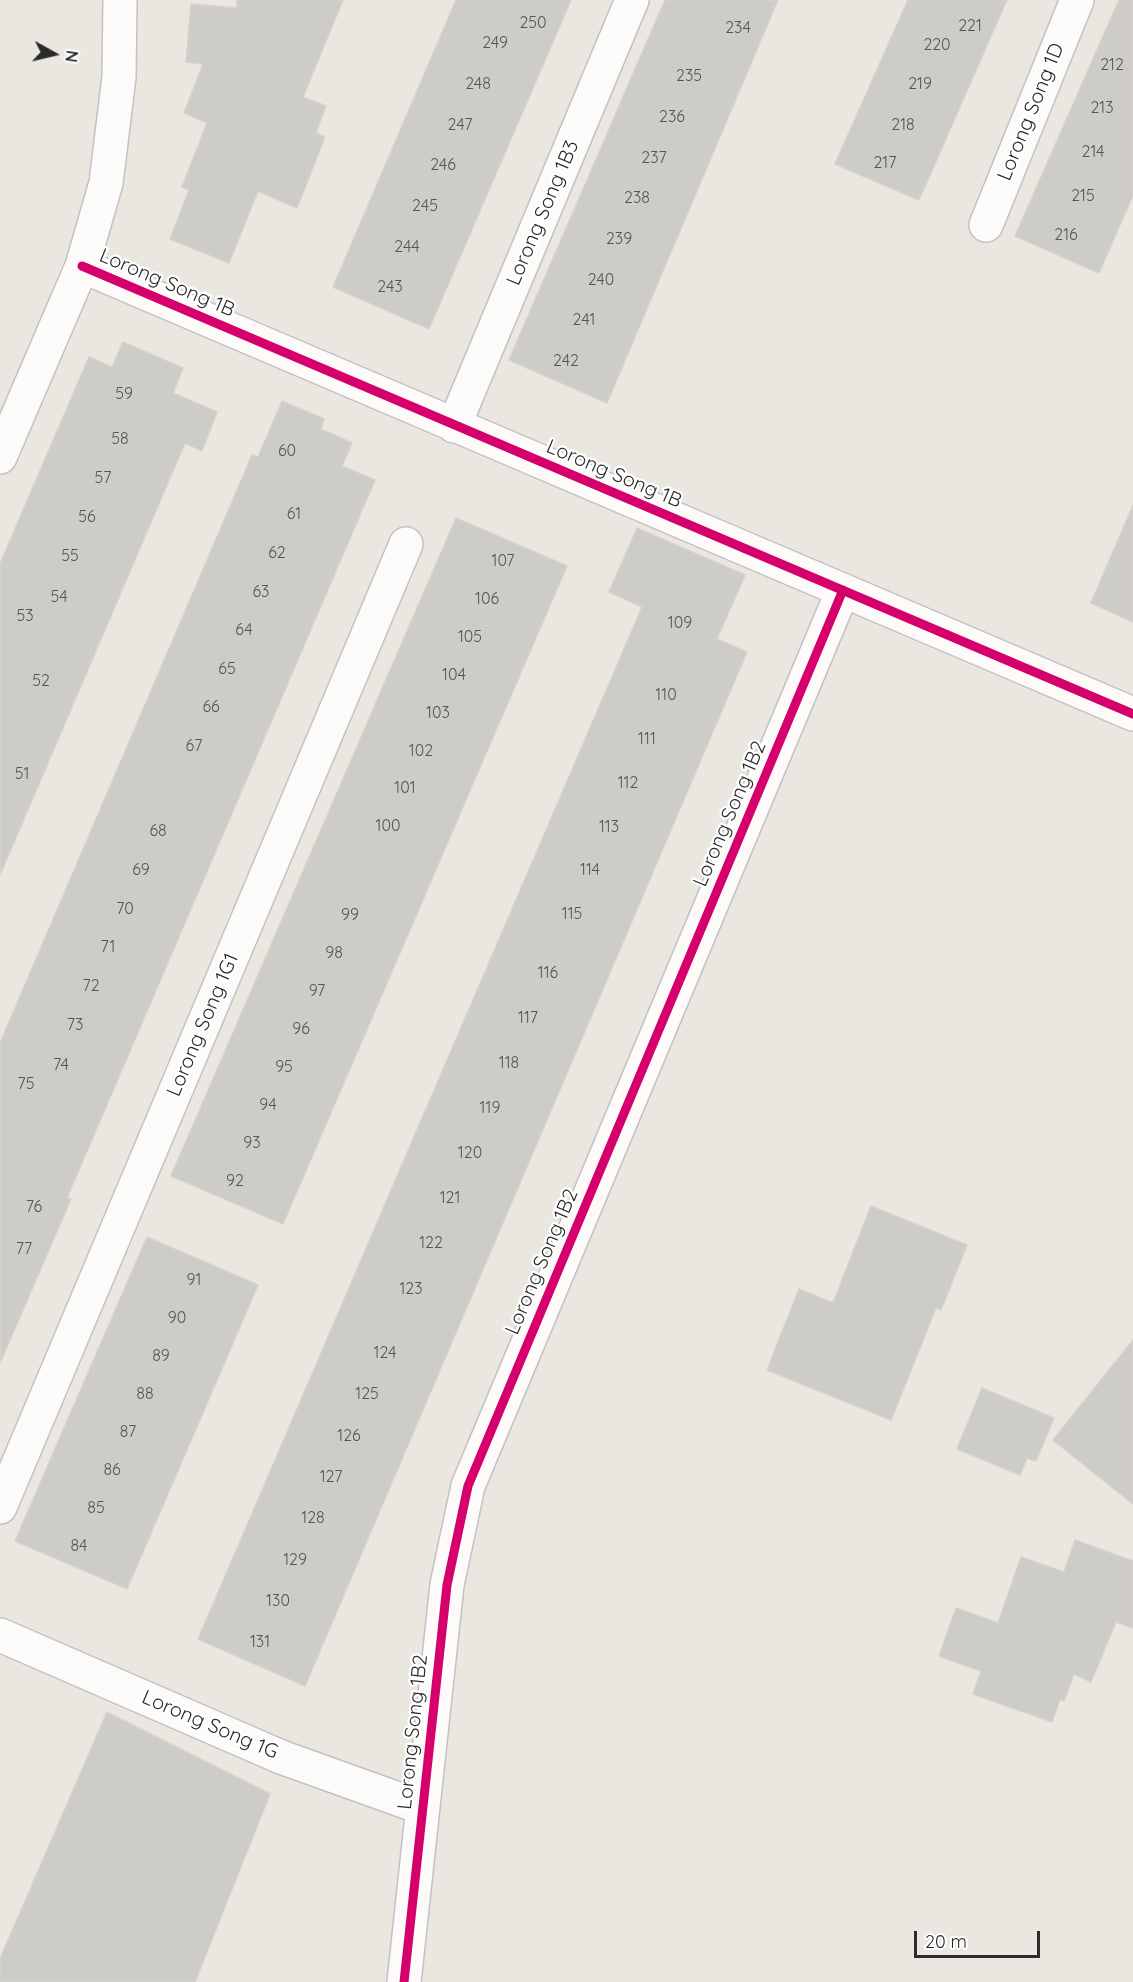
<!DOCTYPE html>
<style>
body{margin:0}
#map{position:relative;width:1133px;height:1982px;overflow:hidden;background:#eae6e0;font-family:Quicksand,sans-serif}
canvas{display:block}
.north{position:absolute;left:24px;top:24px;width:60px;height:60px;-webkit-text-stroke:4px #fff;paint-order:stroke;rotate:98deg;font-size:16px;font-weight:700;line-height:24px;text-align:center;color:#2b2b2b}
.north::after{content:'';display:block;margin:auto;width:21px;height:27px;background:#2b2b2b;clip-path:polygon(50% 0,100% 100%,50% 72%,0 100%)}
.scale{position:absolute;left:914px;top:1931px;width:126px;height:27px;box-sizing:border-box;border:3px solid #2b2b2b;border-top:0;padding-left:8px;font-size:18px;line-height:21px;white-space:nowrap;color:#2b2b2b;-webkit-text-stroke:4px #fff;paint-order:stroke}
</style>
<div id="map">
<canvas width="1133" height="1982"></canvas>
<div class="north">N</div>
<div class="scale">20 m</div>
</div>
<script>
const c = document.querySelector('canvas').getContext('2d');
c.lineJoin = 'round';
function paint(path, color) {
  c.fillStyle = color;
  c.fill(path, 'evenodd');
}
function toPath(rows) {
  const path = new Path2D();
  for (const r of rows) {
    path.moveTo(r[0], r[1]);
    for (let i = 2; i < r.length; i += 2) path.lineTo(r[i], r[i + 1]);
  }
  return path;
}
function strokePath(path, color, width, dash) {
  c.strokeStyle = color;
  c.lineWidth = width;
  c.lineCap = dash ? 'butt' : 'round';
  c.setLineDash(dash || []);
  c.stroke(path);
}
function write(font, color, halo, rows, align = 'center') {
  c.font = font + ' Quicksand,sans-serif';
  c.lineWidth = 4.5;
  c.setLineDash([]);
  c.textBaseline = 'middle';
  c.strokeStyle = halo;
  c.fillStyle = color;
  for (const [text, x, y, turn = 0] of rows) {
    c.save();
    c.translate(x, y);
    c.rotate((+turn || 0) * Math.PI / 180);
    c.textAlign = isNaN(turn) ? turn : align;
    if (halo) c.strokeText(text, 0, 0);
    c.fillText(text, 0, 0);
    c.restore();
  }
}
const building = toPath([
 [237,0,343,0,303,97,326,106,316,133,325,137,297,208,258,191,229,263,170,239,189,190,182,187,207,123,184,113,203,64,186,62,191,4,237,8,237,0],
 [456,0,571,0,429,329,333,287,456,0],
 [665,0,778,0,607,403,509,360,665,0],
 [908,0,1007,0,919,200,835,164,908,0],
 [1119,0,1133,0,1133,195,1099,273,1015,236,1119,0],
 [123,342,183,368,173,393,217,412,202,451,185,443,0,875,0,564,89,357,112,367,123,342],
 [282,401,324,419,321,429,352,443,342,466,375,480,67,1198,71,1199,0,1363,0,1043,252,455,258,457,282,401],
 [1133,505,1133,622,1091,603,1133,505],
 [456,518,567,566,283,1224,171,1176,456,518],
 [637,528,745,575,717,639,747,652,305,1686,198,1639,642,607,609,592,637,528],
 [871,1206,967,1245,941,1310,936,1308,891,1420,767,1370,799,1289,833,1303,871,1206],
 [147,1237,258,1285,127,1589,15,1541,147,1237],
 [1133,1340,1133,1504,1053,1440,1133,1340],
 [982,1388,1054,1418,1036,1461,1027,1458,1020,1475,957,1449,982,1388],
 [1075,1540,1133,1561,1133,1628,1116,1622,1091,1682,1074,1674,1064,1701,1060,1699,1052,1722,973,1694,981,1671,939,1656,956,1608,998,1623,1021,1557,1064,1572,1075,1540],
 [107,1712,270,1794,195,1982,0,1982,0,1959,107,1712]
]);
const street = toPath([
 [986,225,1077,0],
 [82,266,1133,714],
 [454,426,632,0],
 [0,457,82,266,106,183,119,77,120,0],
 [0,1507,406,544],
 [0,1635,281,1757,423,1808],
 [404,1982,447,1585,468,1486,843,590]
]);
const cycleway = toPath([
 [82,266,1133,714],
 [404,1982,447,1585,468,1486,843,590]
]);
const numberNames = [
 ["250",533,23],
 ["221",970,26],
 ["234",738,28],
 ["249",495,43],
 ["220",937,45],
 ["212",1112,65],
 ["235",689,76],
 ["248",478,84],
 ["219",920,84],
 ["213",1102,108],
 ["236",672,117],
 ["247",460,125],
 ["218",903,125],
 ["214",1093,152],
 ["237",654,158],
 ["217",885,163],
 ["246",443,165],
 ["215",1083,196],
 ["238",637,198],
 ["245",425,206],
 ["216",1066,235],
 ["239",619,239],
 ["244",407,247],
 ["240",601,280],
 ["243",390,287],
 ["241",584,320],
 ["242",566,361],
 ["59",124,394],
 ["58",120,439],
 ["60",287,451],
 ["57",103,478],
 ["61",294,514],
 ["56",87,517],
 ["62",277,553],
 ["55",70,556],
 ["107",503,561],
 ["63",261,592],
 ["54",59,597],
 ["106",487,599],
 ["53",25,616],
 ["109",680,623],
 ["64",244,630],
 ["105",470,637],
 ["65",227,669],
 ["104",454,675],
 ["52",41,681],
 ["110",666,695],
 ["66",211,707],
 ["103",438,713],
 ["111",647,739],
 ["67",194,746],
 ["102",421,751],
 ["51",22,774],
 ["112",628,783],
 ["101",405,788],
 ["100",388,826],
 ["113",609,827],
 ["68",158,831],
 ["69",141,870],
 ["114",590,870],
 ["70",125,909],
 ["115",572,914],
 ["99",350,915],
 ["71",108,947],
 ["98",334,953],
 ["116",548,973],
 ["72",91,986],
 ["97",317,991],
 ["117",528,1018],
 ["73",75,1025],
 ["96",301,1029],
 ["118",509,1063],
 ["74",61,1065],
 ["95",284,1067],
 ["75",26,1084],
 ["94",268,1105],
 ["119",490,1108],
 ["93",252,1143],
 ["120",470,1153],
 ["92",235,1181],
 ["121",450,1198],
 ["76",34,1207],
 ["122",431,1243],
 ["77",24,1249],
 ["91",194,1280],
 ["123",411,1289],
 ["90",177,1318],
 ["124",385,1353],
 ["89",161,1356],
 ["88",145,1394],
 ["125",367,1394],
 ["87",128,1432],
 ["126",349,1436],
 ["86",112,1470],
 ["127",331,1477],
 ["85",96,1508],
 ["128",313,1518],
 ["84",79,1546],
 ["129",295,1560],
 ["130",278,1601],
 ["131",260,1642]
];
const streetNames = [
 ["Lorong Song 1D",1031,112,-68],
 ["Lorong Song 1B3",543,213,-67],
 ["Lorong Song 1B",167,283,23],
 ["Lorong Song 1B",614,474,23],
 ["Lorong Song 1B2",730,814,-67],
 ["Lorong Song 1G1",203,1025,-67],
 ["Lorong Song 1B2",542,1262,-67],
 ["Lorong Song 1G",210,1725,23],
 ["Lorong Song 1B2",413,1732,-84]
];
paint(building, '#ceccc7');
strokePath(building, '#d5d2cc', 1.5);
strokePath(street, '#c3c2c2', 36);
strokePath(street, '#fcfbfa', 33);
strokePath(cycleway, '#d6006c', 9);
write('16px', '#565554', null, numberNames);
write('20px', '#2b2b2b', '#fff', streetNames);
</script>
